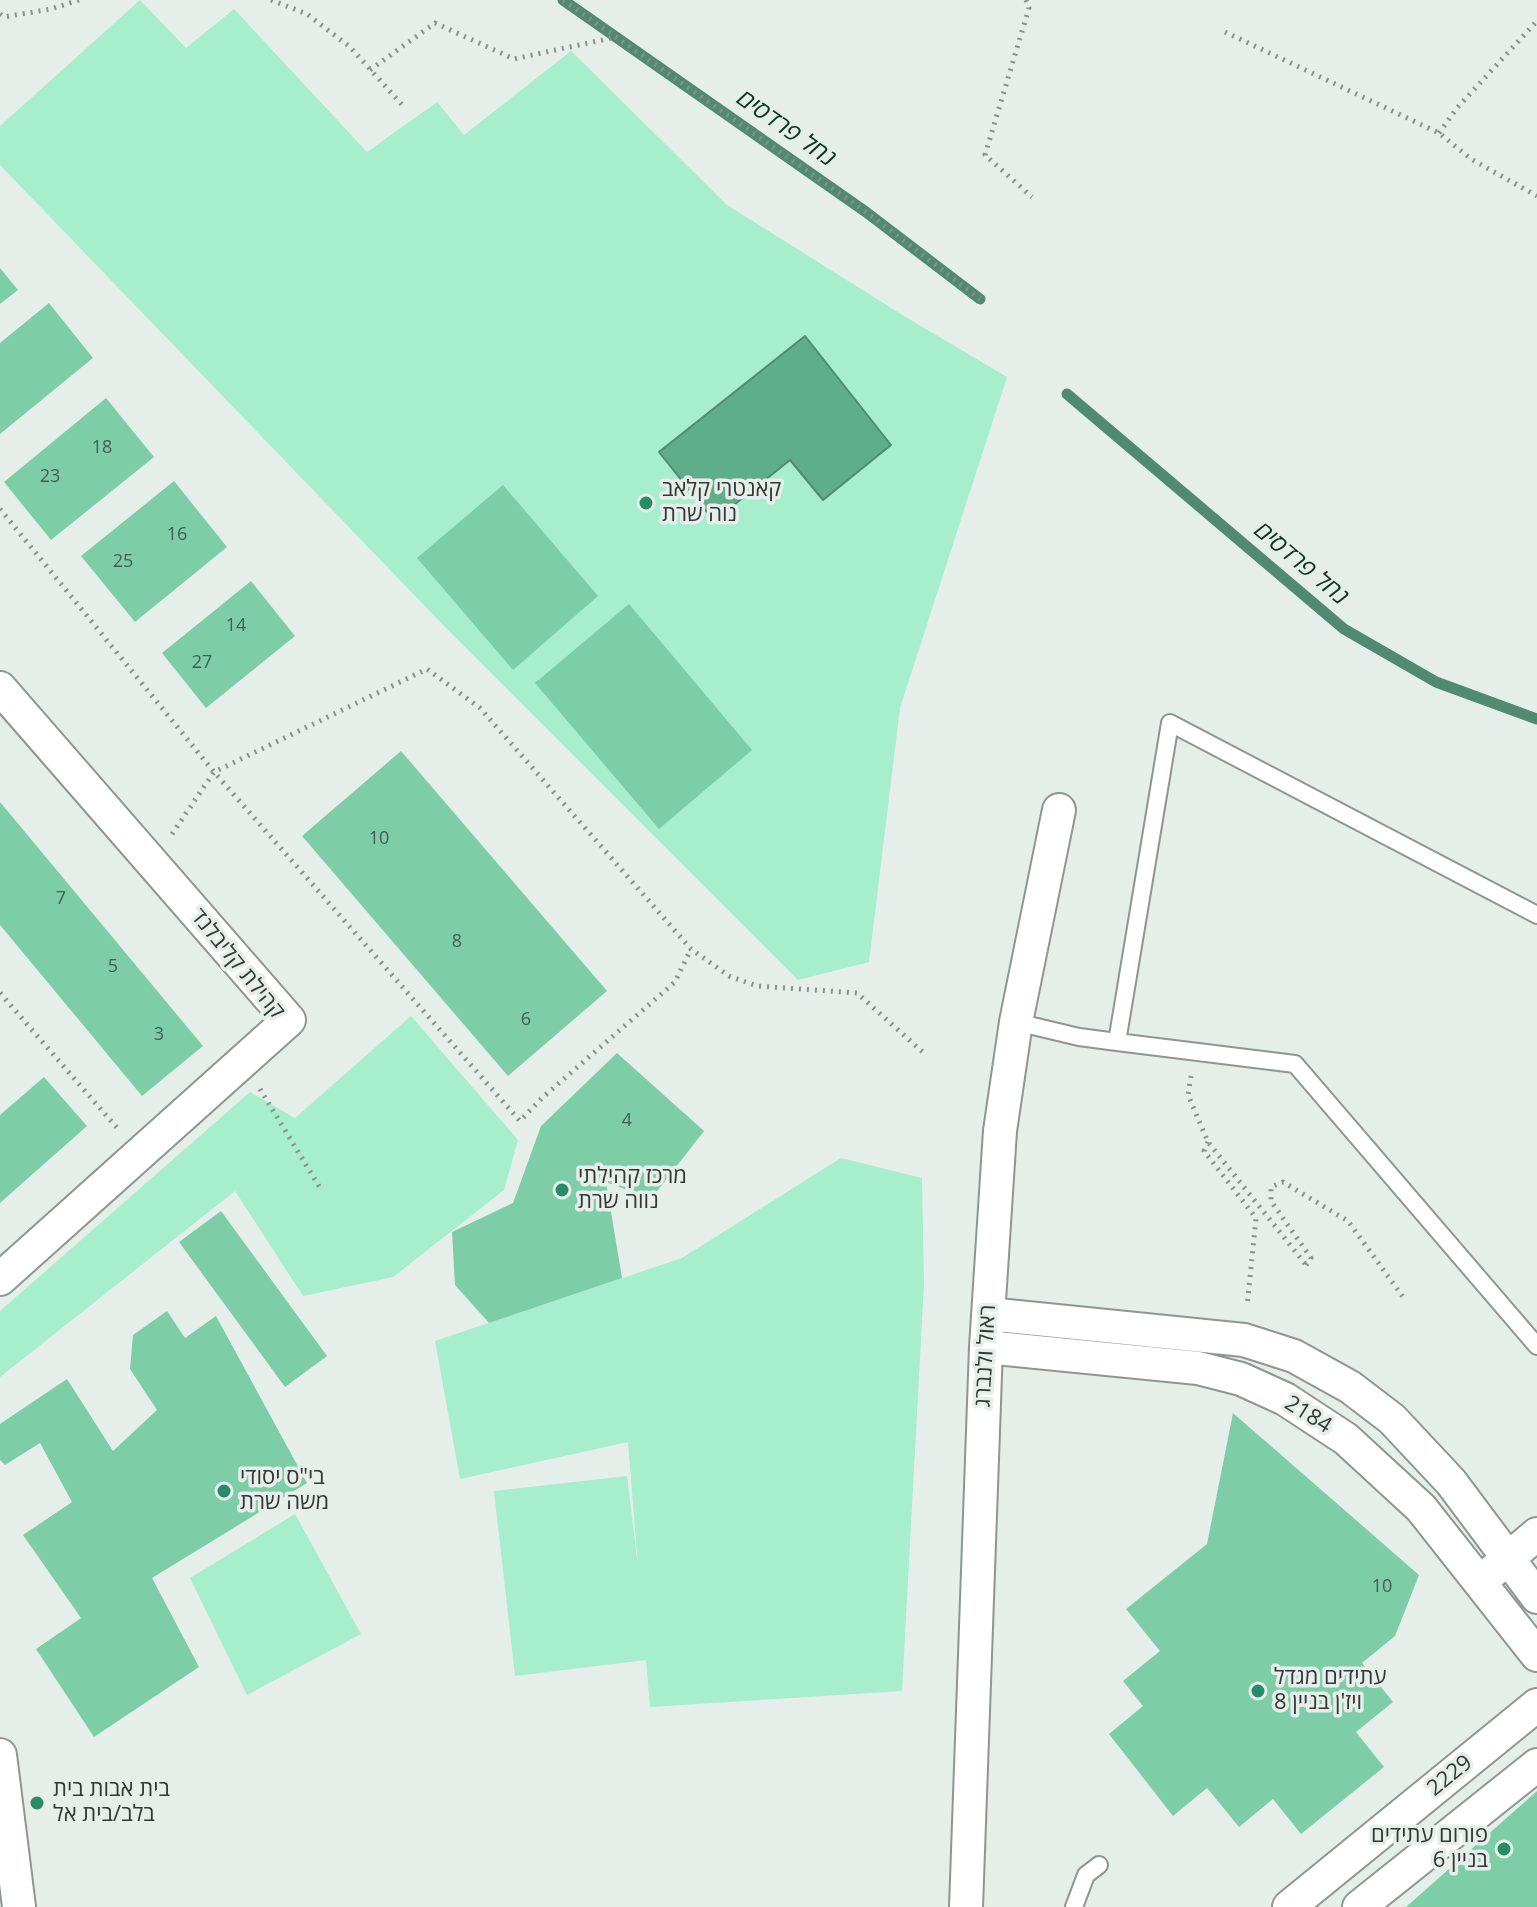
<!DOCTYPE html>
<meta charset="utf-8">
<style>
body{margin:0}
canvas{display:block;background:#e6eeea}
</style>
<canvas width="1537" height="1907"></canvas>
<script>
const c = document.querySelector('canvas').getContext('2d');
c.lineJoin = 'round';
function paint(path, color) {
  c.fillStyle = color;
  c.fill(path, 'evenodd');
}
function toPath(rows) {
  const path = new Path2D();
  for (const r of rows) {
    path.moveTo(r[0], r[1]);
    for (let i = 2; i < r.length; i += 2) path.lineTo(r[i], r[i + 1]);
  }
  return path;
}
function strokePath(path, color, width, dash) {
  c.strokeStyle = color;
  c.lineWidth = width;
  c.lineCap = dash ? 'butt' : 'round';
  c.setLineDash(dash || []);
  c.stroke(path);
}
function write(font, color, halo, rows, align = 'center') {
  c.font = font + ' "Open Sans","Noto Sans Hebrew",sans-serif';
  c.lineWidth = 7;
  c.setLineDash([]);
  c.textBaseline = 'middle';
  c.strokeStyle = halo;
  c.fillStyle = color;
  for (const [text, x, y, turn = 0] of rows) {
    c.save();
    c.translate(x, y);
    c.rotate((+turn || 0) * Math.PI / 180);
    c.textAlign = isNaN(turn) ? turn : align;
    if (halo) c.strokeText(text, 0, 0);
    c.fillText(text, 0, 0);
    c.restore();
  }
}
const green = toPath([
 [140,0,186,48,234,9,367,152,437,102,464,135,571,51,727,205,904,316,1007,377,900,708,869,962,798,980,447,629,0,165,0,126],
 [411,1016,518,1140,504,1190,393,1277,303,1296,235,1191,0,1377,0,1311,250,1092,295,1118],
 [841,1158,922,1178,924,1284,902,1691,650,1707,646,1660,515,1676,494,1491,627,1476,638,1566,628,1442,460,1479,435,1341,682,1258],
 [295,1514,361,1634,247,1695,190,1578]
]);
const water = toPath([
 [805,336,891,445,823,500,790,460,714,521,659,452,805,336]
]);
const stream = toPath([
 [563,0,866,212,980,299],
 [1067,394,1344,629,1436,682,1537,719]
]);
const building = toPath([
 [0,268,18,290,0,304],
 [49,303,93,358,0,434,0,343],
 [106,398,154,457,51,540,4,482],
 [174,481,227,547,135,622,81,556],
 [503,485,598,596,513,670,417,558],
 [251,581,295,636,206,708,162,653],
 [629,604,752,750,659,829,535,683],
 [401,751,607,991,508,1076,302,836],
 [0,802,203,1046,142,1096,0,925],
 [617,1053,704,1131,651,1199,606,1182,622,1278,489,1323,455,1285,452,1232,513,1203,541,1126],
 [44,1077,87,1126,0,1203,0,1115],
 [221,1211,327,1356,285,1387,179,1242],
 [167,1311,185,1338,216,1316,307,1483,152,1578,199,1667,94,1737,36,1649,81,1618,23,1535,72,1502,40,1443,5,1465,0,1460,0,1424,67,1379,113,1451,157,1410,130,1369,133,1335],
 [1233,1413,1419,1575,1395,1636,1362,1663,1393,1702,1356,1732,1384,1767,1301,1834,1273,1799,1239,1827,1207,1788,1173,1816,1109,1734,1143,1706,1123,1681,1160,1651,1126,1609,1207,1544],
 [1537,1791,1537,1907,1406,1907]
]);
const path = toPath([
 [271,0,307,14,350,47,404,107],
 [563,0,866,212,980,299],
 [1026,0,1029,8,985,155,1032,197],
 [0,14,4,17,51,9,79,0],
 [1225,32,1439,133,1471,159,1537,196],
 [370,70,435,23,514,59,616,37],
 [1439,133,1457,108,1537,21],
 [0,509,214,772,520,1121,542,1098,675,982,691,949],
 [172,834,214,772,427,669,480,708,691,949,729,976,757,986,857,993,926,1055],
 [0,993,118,1129],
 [1191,1076,1188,1095,1208,1142,1306,1265],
 [260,1089,320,1188],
 [1208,1142,1204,1151,1256,1218,1247,1307],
 [1306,1265,1311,1258,1271,1201,1271,1187,1283,1182,1348,1221,1406,1301]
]);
const lane = toPath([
 [1537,915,1170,723,1117,1042,1295,1064,1537,1346],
 [1016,1022,1079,1037,1117,1042],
 [1074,1907,1086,1875,1099,1865]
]);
const street = toPath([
 [0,688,289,1020,0,1279],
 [988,1314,1244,1340,1294,1356,1350,1387,1392,1419,1451,1482,1537,1597],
 [986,1347,1198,1368,1241,1379,1285,1399,1346,1439,1421,1508,1537,1655],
 [1493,1571,1537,1534],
 [0,1755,19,1907],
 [966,1907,986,1347,1000,1131,1016,1022,1059,810],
 [1289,1907,1537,1705],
 [1359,1907,1537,1765]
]);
const markers = [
 [646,503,8,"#278c67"],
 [562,1190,8,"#278c67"],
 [224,1491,8,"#278c67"],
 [1258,1691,8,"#278c67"],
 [37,1803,8,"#278c67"],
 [1504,1849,8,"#278c67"]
];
const numberNames = [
 ["18",102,448],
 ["23",50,477],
 ["16",177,535],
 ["25",123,562],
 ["14",236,626],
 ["27",202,663],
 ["10",379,839],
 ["7",61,899],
 ["8",457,942],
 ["5",113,967],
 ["6",526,1020],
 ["3",159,1035],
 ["4",627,1121],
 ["10",1382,1587]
];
const poiNames = [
 ["קאנטרי קלאב",662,490],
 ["נוה שרת",662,515],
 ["מרכז קהילתי",578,1177],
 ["נווה שרת",578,1202],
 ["בי\"ס יסודי",240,1478],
 ["משה שרת",240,1503],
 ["עתידים מגדל",1274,1678],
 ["ויז'ן בניין 8",1274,1703],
 ["בית אבות בית",53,1790],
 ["בלב/בית אל",53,1815],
 ["פורום עתידים",1488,1836,"right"],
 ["בניין 6",1488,1861,"right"]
];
const streetNames = [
 ["קהילת קליבלנד",237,964,51],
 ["ראול ולנברג",986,1356,-87],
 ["2184",1308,1415,32],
 ["2229",1450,1776,-39]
];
const waterNames = [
 ["נחל פרדסים",786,129,35],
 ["נחל פרדסים",1301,564,40]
];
paint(green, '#a6eecd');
paint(water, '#5ead8b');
strokePath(water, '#518a72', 2);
strokePath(stream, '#518a72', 11);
paint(building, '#7ecda9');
strokePath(lane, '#8f9692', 20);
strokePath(street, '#8f9692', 36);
strokePath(path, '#8b908e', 5, [2, 6]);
strokePath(lane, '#fff', 16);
strokePath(street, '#fff', 32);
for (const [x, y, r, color] of markers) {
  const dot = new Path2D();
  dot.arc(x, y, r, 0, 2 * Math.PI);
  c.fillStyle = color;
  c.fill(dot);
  strokePath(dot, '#e6eeea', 3);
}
write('18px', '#465c53', null, numberNames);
write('22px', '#343736', '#e6eeea', poiNames, 'left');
write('22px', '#343736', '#e6eeea', streetNames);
write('italic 24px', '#0d3223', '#e6eeea', waterNames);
</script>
